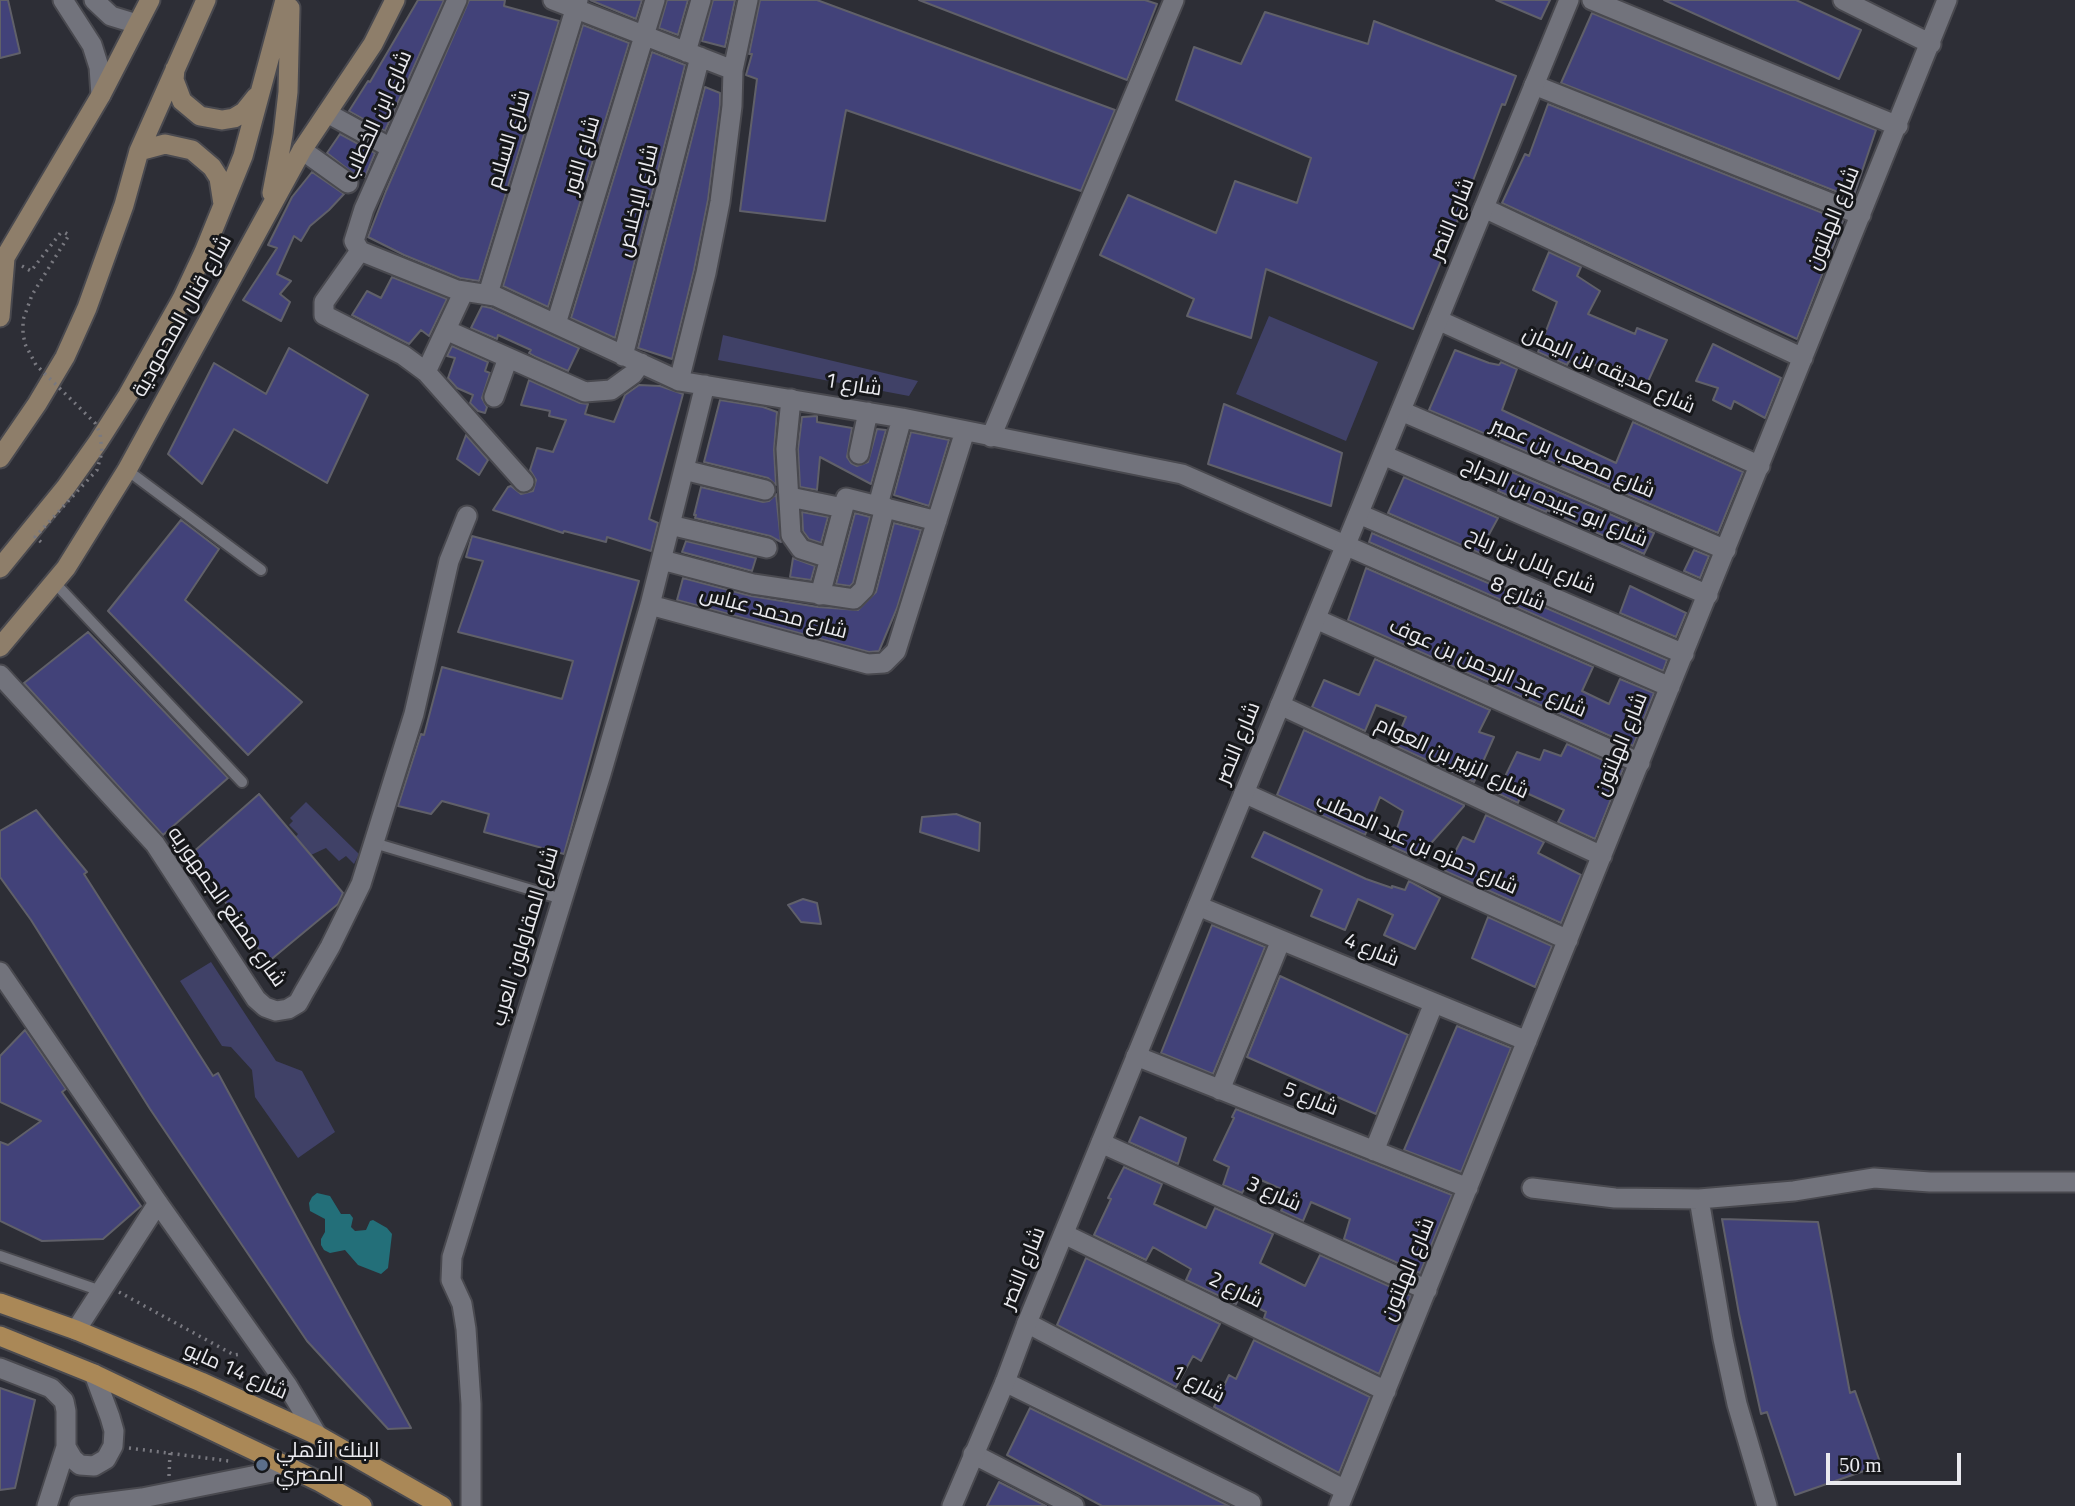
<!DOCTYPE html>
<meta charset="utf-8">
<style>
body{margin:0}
#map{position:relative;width:2075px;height:1506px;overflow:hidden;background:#2d2e36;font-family:Georgia,serif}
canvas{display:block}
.scale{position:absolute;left:1826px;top:1453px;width:135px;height:32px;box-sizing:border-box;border:4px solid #eaeaef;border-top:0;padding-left:9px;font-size:21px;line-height:24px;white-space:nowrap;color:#eaeaef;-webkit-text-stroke:5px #16171a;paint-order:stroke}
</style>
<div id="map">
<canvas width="2075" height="1506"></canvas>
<div class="scale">50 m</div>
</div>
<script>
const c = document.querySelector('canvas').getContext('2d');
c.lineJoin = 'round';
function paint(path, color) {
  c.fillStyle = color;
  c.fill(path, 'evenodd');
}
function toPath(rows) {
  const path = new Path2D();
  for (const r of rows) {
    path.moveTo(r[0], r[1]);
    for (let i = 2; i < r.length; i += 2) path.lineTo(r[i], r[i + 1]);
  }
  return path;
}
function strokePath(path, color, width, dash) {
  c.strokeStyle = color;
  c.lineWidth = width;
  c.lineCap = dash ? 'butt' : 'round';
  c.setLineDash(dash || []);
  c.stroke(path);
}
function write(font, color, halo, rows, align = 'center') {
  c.font = font + ' Georgia,Cairo,serif';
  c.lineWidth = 6;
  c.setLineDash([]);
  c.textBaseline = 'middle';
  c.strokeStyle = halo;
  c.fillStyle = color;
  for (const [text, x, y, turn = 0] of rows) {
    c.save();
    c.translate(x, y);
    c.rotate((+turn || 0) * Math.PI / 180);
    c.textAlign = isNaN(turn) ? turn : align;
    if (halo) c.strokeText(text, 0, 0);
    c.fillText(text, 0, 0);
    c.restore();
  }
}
const green = toPath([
 [1269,316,1378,362,1346,441,1236,394],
 [723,335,918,381,909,396,718,360],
 [306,802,359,854,354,864,346,856,339,861,326,848,311,855,294,839,298,834,289,825,293,821,290,818],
 [211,962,276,1061,302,1071,335,1132,298,1158,255,1097,252,1070,231,1047,222,1046,180,981]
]);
const water = toPath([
 [317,1193,330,1196,341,1214,350,1214,353,1218,351,1227,355,1231,366,1230,370,1221,373,1220,387,1228,392,1234,388,1268,381,1274,358,1265,345,1250,330,1253,324,1250,321,1245,321,1239,325,1232,325,1219,310,1211,309,1203,312,1197]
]);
const building = toPath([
 [0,0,8,0,20,53,0,58,0,0],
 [418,0,444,0,385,131,349,111,368,81,370,82,418,0],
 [469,0,505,0,504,6,559,21,479,281,460,278,404,255,368,237,386,191,469,0],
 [590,0,642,0,636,19,590,0],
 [667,0,688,0,678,35,659,28,667,0],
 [713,0,735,0,725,47,702,41,713,0],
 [760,0,817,0,1115,110,1081,191,846,110,825,221,740,211,757,79,746,75,752,54,749,54,760,0],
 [919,0,1145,0,1157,4,1127,80,919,0],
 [1496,0,1550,0,1541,19,1496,0],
 [1664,0,1796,0,1861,30,1839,79,1664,0],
 [1265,12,1368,44,1374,21,1516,76,1505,105,1502,104,1460,215,1413,329,1266,269,1251,338,1187,316,1194,299,1100,255,1128,195,1216,233,1235,181,1297,203,1311,158,1176,100,1194,47,1241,64,1265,12],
 [1592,13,1876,130,1853,198,1561,83,1592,13],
 [583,25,629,43,548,307,503,286,583,25],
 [652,52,685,65,615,338,571,318,652,52],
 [705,87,720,93,720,105,708,200,694,270,672,359,638,348,705,87],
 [1548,104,1843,221,1797,339,1502,203,1525,154,1529,156,1548,104],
 [340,134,375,153,365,177,361,175,359,178,327,153,340,134],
 [312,172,344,194,329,210,310,226,301,241,294,236,277,274,291,281,280,294,290,302,281,321,243,300,277,248,268,245,292,197,312,172],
 [1549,252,1581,267,1577,276,1600,291,1588,314,1635,334,1637,328,1667,340,1645,388,1593,364,1590,371,1569,361,1567,365,1538,352,1557,302,1533,290,1549,252],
 [392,277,447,299,429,336,421,330,409,344,352,315,367,291,381,298,392,277],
 [482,306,491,308,579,348,568,371,536,357,529,353,531,350,498,335,497,339,471,328,482,306],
 [1713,344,1781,378,1765,418,1734,401,1731,409,1713,400,1718,388,1696,381,1713,344],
 [452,346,488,362,485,371,490,373,482,398,487,407,485,413,478,411,470,403,473,395,457,388,448,378,455,358,447,356,452,346],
 [289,348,368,395,327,483,234,429,202,484,168,454,214,363,266,394,289,348],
 [1455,350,1489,363,1499,365,1501,362,1517,369,1502,410,1616,463,1633,422,1743,472,1718,533,1429,410,1455,350],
 [529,380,580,403,588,404,585,414,614,422,625,395,639,385,660,386,683,394,649,519,658,523,651,551,607,537,606,542,564,531,563,533,493,510,508,487,511,486,521,494,533,491,536,480,530,470,537,448,553,452,566,420,549,416,550,411,521,405,529,380],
 [720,400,763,407,777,412,774,450,776,485,768,478,704,462,720,400],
 [1224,404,1342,453,1331,506,1208,464,1224,404],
 [817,416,817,422,852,428,847,457,851,463,857,466,868,462,877,429,886,430,871,484,820,457,817,490,800,487,798,449,802,417,817,416],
 [911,432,949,440,929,506,894,495,911,432],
 [466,435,488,460,479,475,457,459,466,435],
 [1507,470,1654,533,1644,554,1547,510,1546,512,1498,491,1507,470],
 [1404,477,1498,518,1486,540,1490,542,1484,555,1388,513,1404,477],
 [701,487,763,502,769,501,776,494,781,542,770,536,695,518,696,515,694,515,701,487],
 [802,512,828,517,821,543,809,539,803,531,802,512],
 [855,513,870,517,853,583,850,586,836,584,855,513],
 [181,520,219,549,185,600,302,702,248,755,108,611,181,520],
 [894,523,921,530,897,608,879,651,869,652,677,600,683,578,751,596,818,607,858,610,876,592,894,523],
 [1372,533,1667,660,1663,671,1369,542,1372,533],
 [472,536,639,581,564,854,484,832,489,814,442,801,431,814,398,806,421,734,424,735,442,667,562,699,573,661,458,632,483,561,466,557,472,536],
 [686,541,756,558,752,571,682,552,686,541],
 [1694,550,1709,556,1700,578,1684,571,1694,550],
 [793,558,815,566,811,580,790,577,793,558],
 [1366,568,1593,667,1582,691,1609,704,1620,679,1654,693,1633,746,1348,620,1366,568],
 [1630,586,1686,613,1676,637,1620,613,1630,586],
 [88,632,228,778,163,835,24,683,88,632],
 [1375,659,1490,710,1479,732,1494,737,1474,782,1394,745,1406,717,1376,705,1365,731,1312,707,1324,680,1359,695,1375,659],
 [1304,730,1464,805,1464,806,1418,858,1391,846,1403,811,1380,797,1365,835,1277,795,1304,730],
 [1567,744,1623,769,1595,839,1558,822,1564,810,1522,791,1518,803,1497,793,1517,752,1540,760,1544,750,1561,756,1567,744],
 [259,794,343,893,338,904,268,962,191,854,259,794],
 [36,810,87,872,84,874,213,1076,218,1073,411,1428,388,1429,307,1341,150,1109,31,920,0,877,0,831,36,810],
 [956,814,980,823,979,851,920,832,922,817,956,814],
 [1486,815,1544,842,1538,853,1581,875,1561,923,1445,871,1463,837,1474,842,1486,815],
 [1264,832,1366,879,1392,888,1392,886,1405,890,1409,881,1440,898,1415,949,1384,935,1393,915,1358,899,1345,930,1311,916,1322,890,1252,857,1264,832],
 [803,899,817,903,821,924,801,922,788,905,803,899],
 [1488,917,1552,946,1535,987,1472,958,1488,917],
 [1212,925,1265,947,1213,1074,1161,1053,1212,925],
 [1280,976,1408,1035,1376,1114,1247,1057,1280,976],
 [1457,1026,1511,1048,1461,1172,1404,1150,1457,1026],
 [25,1030,66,1089,62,1092,141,1206,103,1239,42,1241,0,1221,0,1142,8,1145,41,1121,0,1102,0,1056,25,1030],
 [1236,1109,1452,1195,1420,1273,1344,1239,1350,1219,1311,1202,1303,1221,1281,1211,1290,1193,1252,1176,1242,1193,1223,1185,1229,1167,1214,1160,1234,1118,1232,1117,1236,1109],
 [1140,1117,1186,1138,1178,1164,1129,1142,1140,1117],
 [1124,1167,1162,1184,1154,1204,1206,1228,1215,1208,1273,1234,1260,1263,1305,1286,1320,1255,1411,1296,1379,1374,1264,1318,1266,1312,1239,1298,1236,1304,1186,1280,1191,1269,1153,1247,1146,1260,1094,1235,1111,1199,1108,1198,1124,1167],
 [1722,1219,1818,1222,1850,1393,1855,1391,1881,1465,1795,1495,1767,1412,1761,1414,1739,1314,1722,1219],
 [1086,1258,1220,1324,1201,1361,1193,1356,1176,1387,1057,1325,1086,1258],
 [1254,1340,1370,1397,1339,1473,1214,1407,1229,1375,1236,1379,1254,1340],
 [0,1388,35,1400,15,1488,0,1490,0,1388],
 [1030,1408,1229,1506,1102,1506,1007,1455,1030,1408],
 [999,1482,1046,1506,987,1506,999,1482]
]);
const path = toPath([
 [22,266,31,271,62,231],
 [119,1292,234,1355,242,1354],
 [129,1448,229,1461],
 [169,1476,170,1453]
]);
const service = toPath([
 [127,470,261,570],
 [54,582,242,782],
 [374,843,562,899],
 [0,1256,101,1291]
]);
const minor = toPath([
 [553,0,733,70],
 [1592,0,1898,126],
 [1843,0,1931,44],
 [686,52,701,0],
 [1534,85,1861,215],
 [327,113,391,148],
 [302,150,348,183],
 [1484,208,1803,358],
 [360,251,457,290,495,296,679,381,902,418,1182,474,1670,687],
 [360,251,324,302,324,315,403,355,426,372,524,482],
 [360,251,354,241,364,209,457,0],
 [488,294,578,0],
 [1438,320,1760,466],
 [556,324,655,0],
 [446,330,585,392,611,390,633,374,641,363],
 [623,356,700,57],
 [426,372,464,291],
 [679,381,706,273,720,202,732,106,733,70,748,0],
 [494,397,508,358],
 [791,399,786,449,791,535,801,549,829,558],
 [1401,411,1726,550],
 [991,437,1174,0],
 [859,454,868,412],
 [1383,455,1708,595],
 [684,470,765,490],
 [790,497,843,508],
 [878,505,902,418],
 [1359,514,1684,654],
 [670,525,767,548],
 [662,560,753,584,854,599,864,589,885,507],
 [820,595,846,498,937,521],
 [650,605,868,664,884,663,896,651,965,431],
 [1316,619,1640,763],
 [0,675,155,844,256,999,265,1007,276,1011,288,1009,298,1003,304,992,330,947,361,884,414,714,449,561,467,516],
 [1280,705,1602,856],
 [1244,793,1568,940],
 [1198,906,1527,1041],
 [0,972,158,1203,287,1385,317,1435],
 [1136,1056,1468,1188],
 [1220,1090,1281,940],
 [1101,1143,1427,1290],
 [1374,1151,1434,1003],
 [1532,1188,1615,1198,1699,1199,1794,1191,1874,1178,1930,1182,2075,1182],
 [1699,1199,1723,1339,1737,1404,1767,1506],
 [1064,1234,1386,1391],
 [1027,1323,1345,1490],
 [76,1330,158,1203],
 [0,1368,51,1388,64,1401,66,1411,66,1447,47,1506],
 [1005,1382,1251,1503],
 [66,1447,73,1459,80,1465,94,1466,106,1459,113,1446,114,1431,110,1417,94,1374],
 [973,1454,1074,1506],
 [471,1506,471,1404,466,1329,462,1304,451,1280,452,1257,601,774,650,605,705,385],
 [1339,1506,1947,0]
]);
const tertiary = toPath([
 [63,0,92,45,99,67,101,95],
 [94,0,111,16,137,24],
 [79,1506,142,1498,292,1468],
 [952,1506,1005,1382,1027,1323,1569,0]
]);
const secondary = toPath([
 [175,69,174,80,182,101,200,116,222,120,234,118,244,112,256,97],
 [139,151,165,144,192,150,212,167,219,178,223,204],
 [272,193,283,135,288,92,290,8],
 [0,266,101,95,150,0],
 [0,317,5,258],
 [0,458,37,404,65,357,87,308,124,205,139,151,206,0],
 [0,568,66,487,98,442,128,395,182,299,204,252,243,156,285,0],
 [0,647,66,568,127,470,302,150,373,44,395,0]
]);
const primary = toPath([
 [0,1303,76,1330,201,1382,317,1435,442,1506],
 [0,1336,94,1374,320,1482,362,1506]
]);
const pathBridge = toPath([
 [41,542,35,537,97,470,102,452,100,433,95,423,36,365,25,344,23,333,23,320,32,295,69,235,62,231]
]);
const markers = [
 [262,1465,7,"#5c6f8a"]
];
const streetNames = [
 ["شارع ابن الخطاب",380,116,-66],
 ["شارع السلام",511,140,-73],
 ["شارع النور",584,156,-73],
 ["شارع الإخلاص",640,201,-76],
 ["شارع الهلتون",1835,219,-68],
 ["شارع النصر",1454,220,-68],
 ["شارع قنال المحمودية",184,317,-61],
 ["شارع صديقه بن اليمان",1608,372,24],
 ["شارع 1",853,387,9],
 ["شارع مصعب بن عمير",1572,460,23],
 ["شارع ابو عبيده بن الجراح",1554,504,23],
 ["شارع بلال بن رباح",1530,563,23],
 ["شارع 8",1517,596,23],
 ["شارع محمد عباس",773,615,15],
 ["شارع عبد الرحمن بن عوف",1487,670,24],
 ["شارع النصر",1240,744,-68],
 ["شارع الهلتون",1623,745,-68],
 ["شارع الزبير بن العوام",1451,760,25],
 ["شارع حمزه بن عبد المطلب",1416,846,24],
 ["شارع مصنع الجمهوريه",225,908,55],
 ["شارع المقاولون العرب",527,937,-73],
 ["شارع 4",1371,952,22],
 ["شارع 5",1310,1101,22],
 ["شارع 3",1273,1196,24],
 ["شارع النصر",1025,1269,-68],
 ["شارع الهلتون",1410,1270,-68],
 ["شارع 2",1235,1292,26],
 ["شارع 14 مايو",235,1373,24],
 ["شارع 1",1197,1386,28]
];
const poiNames = [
 ["البنك الأهلي",276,1453],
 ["المصري",276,1477]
];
paint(green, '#404167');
paint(water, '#236f79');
paint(building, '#424279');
strokePath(building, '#606069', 2);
strokePath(service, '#49494f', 14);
strokePath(minor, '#49494f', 23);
strokePath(tertiary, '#49494f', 23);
strokePath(secondary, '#49494f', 23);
strokePath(primary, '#49494f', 23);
strokePath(path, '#797980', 3.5, [2, 5]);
strokePath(service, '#72737c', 10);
strokePath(minor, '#72737c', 19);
strokePath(tertiary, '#72737c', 19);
strokePath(secondary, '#8e7e6a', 19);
strokePath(primary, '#aa8857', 19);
strokePath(pathBridge, '#797980', 3.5, [2, 5]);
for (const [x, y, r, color] of markers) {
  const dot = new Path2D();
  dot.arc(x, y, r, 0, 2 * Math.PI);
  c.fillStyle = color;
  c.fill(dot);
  strokePath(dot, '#16171a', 2.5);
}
write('21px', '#eaeaef', '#16171a', streetNames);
write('21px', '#eaeaef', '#16171a', poiNames, 'left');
</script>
